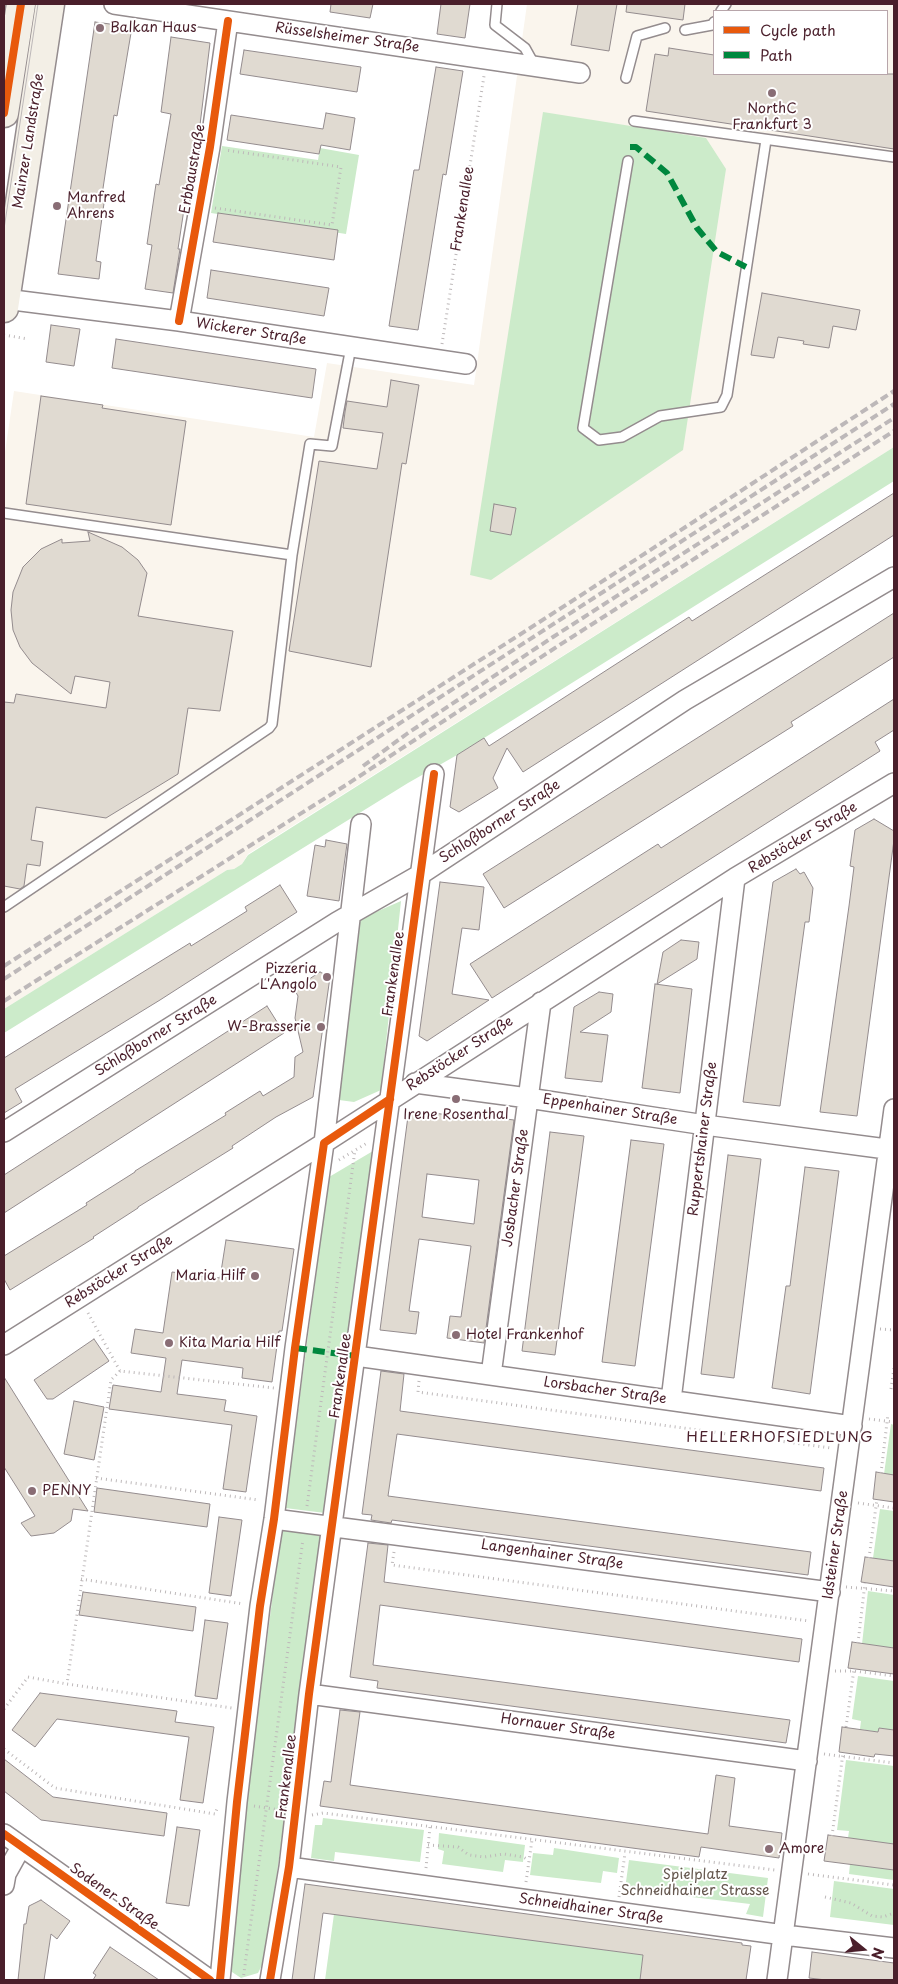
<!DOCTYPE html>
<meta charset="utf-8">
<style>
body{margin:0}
#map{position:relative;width:898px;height:1984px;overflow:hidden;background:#fff;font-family:"Playpen Sans",sans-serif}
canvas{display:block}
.frame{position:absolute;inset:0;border:5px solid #4a1f2b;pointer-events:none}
.legend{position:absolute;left:713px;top:10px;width:175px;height:65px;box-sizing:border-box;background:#fff;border:1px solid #b7a5aa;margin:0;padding:6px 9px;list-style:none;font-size:15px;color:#4a1f2b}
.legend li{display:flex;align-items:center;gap:10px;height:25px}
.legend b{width:25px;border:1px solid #b7a5aa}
.north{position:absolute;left:838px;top:1924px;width:50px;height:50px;-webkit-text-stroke:4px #fff;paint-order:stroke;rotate:107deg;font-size:14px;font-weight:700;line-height:20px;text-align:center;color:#4a1f2b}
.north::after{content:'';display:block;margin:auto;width:18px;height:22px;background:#4a1f2b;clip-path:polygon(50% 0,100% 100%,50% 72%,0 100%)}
</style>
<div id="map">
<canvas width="898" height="1984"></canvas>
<div class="frame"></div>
<ul class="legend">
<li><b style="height:6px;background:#e8590c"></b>Cycle path</li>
<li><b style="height:6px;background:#00873e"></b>Path</li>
</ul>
<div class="north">N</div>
</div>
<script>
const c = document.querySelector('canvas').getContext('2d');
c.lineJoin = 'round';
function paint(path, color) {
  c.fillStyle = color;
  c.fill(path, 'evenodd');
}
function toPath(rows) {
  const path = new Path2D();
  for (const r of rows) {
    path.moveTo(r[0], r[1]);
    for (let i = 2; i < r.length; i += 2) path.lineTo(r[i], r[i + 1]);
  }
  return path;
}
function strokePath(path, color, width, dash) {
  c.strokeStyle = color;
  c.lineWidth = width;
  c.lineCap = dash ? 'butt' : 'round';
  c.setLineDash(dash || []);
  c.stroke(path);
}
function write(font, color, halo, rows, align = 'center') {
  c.font = font + ' "Playpen Sans",sans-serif';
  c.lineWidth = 4;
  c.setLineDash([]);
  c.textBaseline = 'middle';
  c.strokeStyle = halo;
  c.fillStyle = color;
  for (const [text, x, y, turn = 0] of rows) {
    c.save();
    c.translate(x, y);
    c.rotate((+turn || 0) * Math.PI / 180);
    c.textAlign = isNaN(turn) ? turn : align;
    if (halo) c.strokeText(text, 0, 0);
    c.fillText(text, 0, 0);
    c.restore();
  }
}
const built = toPath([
 [527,4,894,4,894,447,248,854,242,864,234,869,227,870,4,1009,4,459,14,391,314,437,327,363,474,385],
 [714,11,887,11,887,74,714,74]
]);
const green = toPath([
 [543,112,706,138,726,169,683,450,491,580,470,575],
 [222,146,318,160,320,148,359,155,346,234,211,213],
 [894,447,894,481,457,755,408,783,4,1033,4,1009,227,870,234,869,242,864,248,855],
 [401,901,381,1090,354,1102,339,1100,360,919],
 [373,1151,325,1513,285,1508,329,1177],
 [891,1424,894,1425,894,1475,884,1474],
 [880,1509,894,1511,894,1561,873,1558],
 [281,1529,324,1535,265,1959,258,1973,241,1978,226,1968],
 [868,1591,894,1595,894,1648,862,1644],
 [858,1676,894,1681,894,1730,879,1728,878,1732,860,1729,861,1721,852,1719],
 [846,1760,894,1766,894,1844,848,1838,849,1831,837,1830],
 [323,1818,424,1830,420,1862,335,1852,334,1861,311,1858,315,1825,322,1825],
 [439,1833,525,1845,523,1862,505,1860,503,1872,442,1864,444,1851,438,1849],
 [554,1848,619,1858,617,1873,603,1871,601,1883,530,1875,533,1853,553,1855],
 [629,1860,768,1878,763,1917,746,1914,750,1904,625,1889],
 [850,1864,894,1870,894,1880,849,1874],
 [834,1881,894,1889,894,1925,830,1917],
 [334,1914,643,1955,640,1980,325,1980]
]);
const building = toPath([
 [331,4,373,4,370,18,330,12,331,4],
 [441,4,470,4,465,38,437,34,441,4],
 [578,4,617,4,609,51,571,45,578,4],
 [627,4,685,4,683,20,626,12,627,4],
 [95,22,132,27,117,116,114,115,102,195,105,196,96,261,101,262,99,279,58,274,95,22],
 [171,37,210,43,199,133,191,190,187,189,178,249,180,249,173,293,145,289,152,245,147,244,156,184,159,185,171,114,161,112,171,37],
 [669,48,714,55,714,74,894,74,894,149,646,111,655,54,668,56,669,48],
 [244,50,361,67,357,92,240,74,244,50],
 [436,67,463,71,446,175,443,174,418,330,389,326,414,170,419,170,436,67],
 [326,113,355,118,350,150,321,145,319,154,227,140,231,115,323,129,326,113],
 [218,213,338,230,334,260,213,242,218,213],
 [211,270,329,288,324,316,207,298,211,270],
 [762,293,860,310,856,330,833,326,829,348,803,344,804,341,778,337,774,358,751,355,762,293],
 [51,325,80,329,74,366,46,362,51,325],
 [116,339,316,369,312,398,112,368,116,339],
 [391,380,419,385,406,464,402,463,371,667,289,651,319,461,377,469,383,433,343,428,345,412,347,401,387,407,391,380],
 [41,396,103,405,102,408,186,421,171,525,26,504,41,396],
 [894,493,894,535,523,772,507,748,493,778,498,788,459,812,450,807,457,755,484,738,489,746,689,617,692,621,894,493],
 [494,504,516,508,511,535,490,531,494,504],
 [88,532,122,547,138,560,147,573,138,616,233,631,220,711,188,708,178,774,106,818,36,807,31,840,43,842,40,866,27,864,24,886,20,889,4,886,4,702,14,703,16,694,106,708,110,682,75,676,71,694,32,663,20,647,13,630,11,610,13,592,23,567,41,549,62,539,62,543,90,541,88,532],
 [894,613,894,657,791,722,793,726,504,908,483,874,894,613],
 [894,699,894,730,875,742,880,751,492,998,470,964,658,844,661,848,894,699],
 [874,819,894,831,894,840,857,1116,820,1112,849,906,854,867,850,866,855,830,874,819],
 [326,840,347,844,339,901,307,896,315,845,325,847,326,840],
 [796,869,800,874,804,872,813,888,809,922,805,922,780,1106,743,1102,773,882,796,869],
 [440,882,484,887,479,930,462,928,452,994,489,1000,427,1041,419,1036,440,882],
 [280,885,297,912,160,1000,15,1089,22,1102,4,1113,4,1058,190,943,191,946,247,911,245,907,280,885],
 [681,940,699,942,697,959,657,984,663,952,681,940],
 [320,972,330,977,313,1097,276,1117,232,1146,233,1148,138,1207,138,1208,93,1237,94,1238,10,1290,4,1279,4,1256,87,1205,86,1203,135,1172,135,1171,226,1115,225,1113,260,1091,263,1096,294,1077,295,1057,303,1052,295,1018,298,996,294,989,320,972],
 [655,984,692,989,680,1093,642,1088,655,984],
 [599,992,613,994,611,1012,580,1032,608,1035,602,1082,565,1078,574,1007,599,992],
 [267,1006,284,1033,4,1213,4,1175,267,1006],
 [416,1111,483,1119,483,1116,514,1120,484,1343,447,1338,450,1316,461,1317,471,1246,419,1239,409,1311,419,1312,416,1334,380,1330,408,1116,416,1111],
 [427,1174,479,1180,474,1224,422,1217,427,1174],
 [550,1132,584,1136,555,1355,522,1351,550,1132],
 [631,1140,664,1144,635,1366,602,1362,631,1140],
 [728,1155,761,1159,734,1378,701,1374,728,1155],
 [805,1167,839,1171,810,1394,772,1388,786,1286,790,1286,805,1167],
 [226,1240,294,1249,282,1331,279,1331,272,1382,242,1378,243,1368,182,1360,177,1394,226,1400,224,1411,257,1416,246,1492,223,1489,232,1425,109,1409,113,1385,161,1392,166,1358,131,1353,135,1329,163,1333,172,1272,220,1278,226,1240],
 [94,1339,109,1361,53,1399,47,1399,34,1380,94,1339],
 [381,1371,404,1374,400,1411,824,1468,821,1491,397,1434,388,1496,811,1552,808,1575,392,1520,391,1523,371,1520,372,1515,362,1514,381,1371],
 [4,1377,88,1511,73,1509,71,1521,54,1533,31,1536,21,1523,35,1516,4,1467,4,1377],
 [74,1401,104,1407,94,1460,64,1454,74,1401],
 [876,1472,894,1475,894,1502,873,1499,876,1472],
 [97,1488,210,1504,207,1527,94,1512,97,1488],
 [219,1517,242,1520,231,1596,209,1593,219,1517],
 [368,1543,388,1545,384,1582,802,1639,799,1662,380,1605,373,1665,790,1720,786,1743,377,1688,378,1681,350,1677,368,1543],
 [865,1557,894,1561,894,1587,861,1582,865,1557],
 [83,1592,196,1607,193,1631,79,1615,83,1592],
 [205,1620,228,1623,217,1699,195,1696,205,1620],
 [852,1642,894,1648,894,1674,848,1668,852,1642],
 [40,1693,177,1711,175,1722,214,1727,203,1803,180,1800,189,1737,57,1719,35,1747,12,1730,40,1693],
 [340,1710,360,1712,350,1785,708,1834,716,1775,735,1778,729,1826,782,1833,779,1858,701,1847,699,1857,320,1806,324,1781,331,1782,340,1710],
 [842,1727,878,1732,879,1728,894,1730,894,1756,875,1754,874,1757,839,1752,842,1727],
 [4,1759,53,1797,167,1813,164,1836,41,1820,4,1791,4,1759],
 [177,1827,200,1830,189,1906,166,1903,177,1827],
 [828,1835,894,1844,894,1870,824,1861,828,1835],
 [305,1884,742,1943,742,1945,751,1946,746,1980,640,1980,643,1955,323,1913,314,1980,292,1980,305,1884],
 [41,1900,70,1921,57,1939,51,1934,44,1980,18,1980,24,1924,26,1924,29,1906,41,1900],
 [110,1947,159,1980,93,1980,96,1975,93,1973,110,1947],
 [812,1952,894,1963,894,1980,826,1980,809,1978,812,1952]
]);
const path = toPath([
 [215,208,332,225,341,167,225,150],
 [4,335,28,339],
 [442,344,484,76],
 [339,1160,367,1143],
 [88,1313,120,1371,274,1388],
 [880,1329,894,1330],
 [120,1371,111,1380,67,1684,232,1708],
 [419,1381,418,1392,831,1448],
 [891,1389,894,1368],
 [869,1419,894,1422],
 [881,1473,888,1414],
 [96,1478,259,1500],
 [858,1503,894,1508],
 [307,1506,355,1150],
 [394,1552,392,1565,809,1621],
 [869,1558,877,1499],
 [81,1579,244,1604],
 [846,1587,894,1591],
 [858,1643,865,1583],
 [835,1671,854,1671,894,1676],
 [4,1709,28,1677,67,1684],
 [846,1727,854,1669],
 [4,1749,55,1788,215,1814,217,1809],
 [824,1754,894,1763],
 [254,1806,280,1810],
 [312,1815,323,1813,775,1870],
 [832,1836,843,1753],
 [428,1845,458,1847,469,1855,484,1857,504,1854,523,1857,529,1860],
 [426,1868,430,1827],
 [808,1874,894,1885],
 [526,1882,532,1840],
 [619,1897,625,1853],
 [825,1897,851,1903,872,1916,883,1917,894,1913],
 [243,1980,303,1539]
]);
const lane = toPath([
 [497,4,495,25,525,48,535,66],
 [721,11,726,4],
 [685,30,712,25,714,22],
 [626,78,637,36,665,28],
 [634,121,894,157],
 [628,161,583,428,599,440,622,437,660,416,721,407,727,395,766,140],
 [4,513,292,555,272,724,269,728,4,907],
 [292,555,310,444,332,446,351,347]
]);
const street = toPath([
 [114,4,580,73],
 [5,299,179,321,466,364],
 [179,321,210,147,228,21],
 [415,1083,528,1098,705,1125,894,1150],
 [4,1132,337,922,421,874,685,700,894,577],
 [4,1345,324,1143,735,878,894,783],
 [356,1356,852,1426],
 [491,1375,541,1002],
 [671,1400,735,878],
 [274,1519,830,1592],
 [309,1694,807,1761],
 [4,1834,210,1980],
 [289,1867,784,1935,894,1948],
 [4,1885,6,1874,21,1847],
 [220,1980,237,1802,260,1606,274,1519,295,1348,324,1143,361,824],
 [270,1980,289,1867,309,1694,434,774],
 [777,1980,894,1109]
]);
const primary = toPath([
 [4,113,21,4],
 [4,308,50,4]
]);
const tram = toPath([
 [4,229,38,4]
]);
const rail = toPath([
 [363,766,408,733,553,637,894,418],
 [4,966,569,603,894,391],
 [4,979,894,404],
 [4,1001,346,785,558,646,894,431]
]);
const quiet = toPath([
 [630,147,636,147,667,173,697,228,717,252,746,267],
 [295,1348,356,1356]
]);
const cycleway = toPath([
 [4,113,21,4],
 [179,321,210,147,228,21],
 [4,1834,210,1980],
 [220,1980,237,1802,260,1606,274,1519,295,1348,324,1143,390,1099],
 [270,1980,289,1867,309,1694,434,774]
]);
const markers = [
 [100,28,5,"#896d75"],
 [772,93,5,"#896d75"],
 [57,206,5,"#896d75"],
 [327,977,5,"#896d75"],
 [321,1027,5,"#896d75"],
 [456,1099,5,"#896d75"],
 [255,1276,5,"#896d75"],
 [456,1335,5,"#896d75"],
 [169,1343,5,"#896d75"],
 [32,1491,5,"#896d75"],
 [769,1849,5,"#896d75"]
];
const poiNames = [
 ["Balkan Haus",110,28],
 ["NorthC",772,109,"center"],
 ["Frankfurt 3",772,125,"center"],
 ["Manfred",67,198],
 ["Ahrens",67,214],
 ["Pizzeria",317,969,"right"],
 ["L'Angolo",317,985,"right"],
 ["W-Brasserie",311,1027,"right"],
 ["Irene Rosenthal",456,1115,"center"],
 ["Maria Hilf",245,1276,"right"],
 ["Hotel Frankenhof",466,1335],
 ["Kita Maria Hilf",179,1343],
 ["PENNY",42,1491],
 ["Amore",779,1849]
];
const streetNames = [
 ["Rüsselsheimer Straße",347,38,8],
 ["Mainzer Landstraße",29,141,-81],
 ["Erbbaustraße",193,169,-80],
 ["Frankenallee",463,209,-81],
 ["Wickerer Straße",251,332,9],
 ["Schloßborner Straße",500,822,-33],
 ["Rebstöcker Straße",803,838,-31],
 ["Frankenallee",394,974,-82],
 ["Schloßborner Straße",156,1036,-32],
 ["Rebstöcker Straße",460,1054,-33],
 ["Eppenhainer Straße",610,1110,9],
 ["Ruppertshainer Straße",703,1139,-83],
 ["Josbacher Straße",516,1188,-82],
 ["Rebstöcker Straße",119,1272,-32],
 ["Frankenallee",341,1376,-82],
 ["Lorsbacher Straße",605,1391,8],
 ["Idsteiner Straße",836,1545,-82],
 ["Langenhainer Straße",552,1555,8],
 ["Hornauer Straße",558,1727,8],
 ["Frankenallee",287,1777,-83],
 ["Sodener Straße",114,1897,35],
 ["Schneidhainer Straße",591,1909,8]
];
const parkNames = [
 ["Spielplatz",695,1875],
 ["Schneidhainer Strasse",695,1891]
];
const neighbourhoodNames = [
 ["HELLERHOFSIEDLUNG",780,1438]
];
paint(built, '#faf5ed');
paint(green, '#ccebca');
paint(building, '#e0dad1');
strokePath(building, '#948c8e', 1);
strokePath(lane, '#948c8e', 12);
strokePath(street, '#948c8e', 22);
strokePath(primary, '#948c8e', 31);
strokePath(path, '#bdb8b9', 3, [1, 4]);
strokePath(lane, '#fff', 9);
strokePath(street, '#fff', 19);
strokePath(primary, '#f3efe6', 28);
strokePath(tram, '#bdb8b9', 1);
strokePath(rail, '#bdb8b9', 4, [8, 4]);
strokePath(quiet, '#00873e', 6, [12, 6]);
strokePath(cycleway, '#e8590c', 8);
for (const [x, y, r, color] of markers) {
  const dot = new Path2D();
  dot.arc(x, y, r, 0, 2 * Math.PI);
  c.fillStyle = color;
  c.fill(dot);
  strokePath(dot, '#fff', 2);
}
write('14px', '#4a1f2b', '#fff', poiNames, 'left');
write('14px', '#4a1f2b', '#fff', streetNames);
write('14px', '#65574e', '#fff', parkNames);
c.letterSpacing = '1px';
write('15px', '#4a1f2b', '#fff', neighbourhoodNames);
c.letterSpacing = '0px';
</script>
